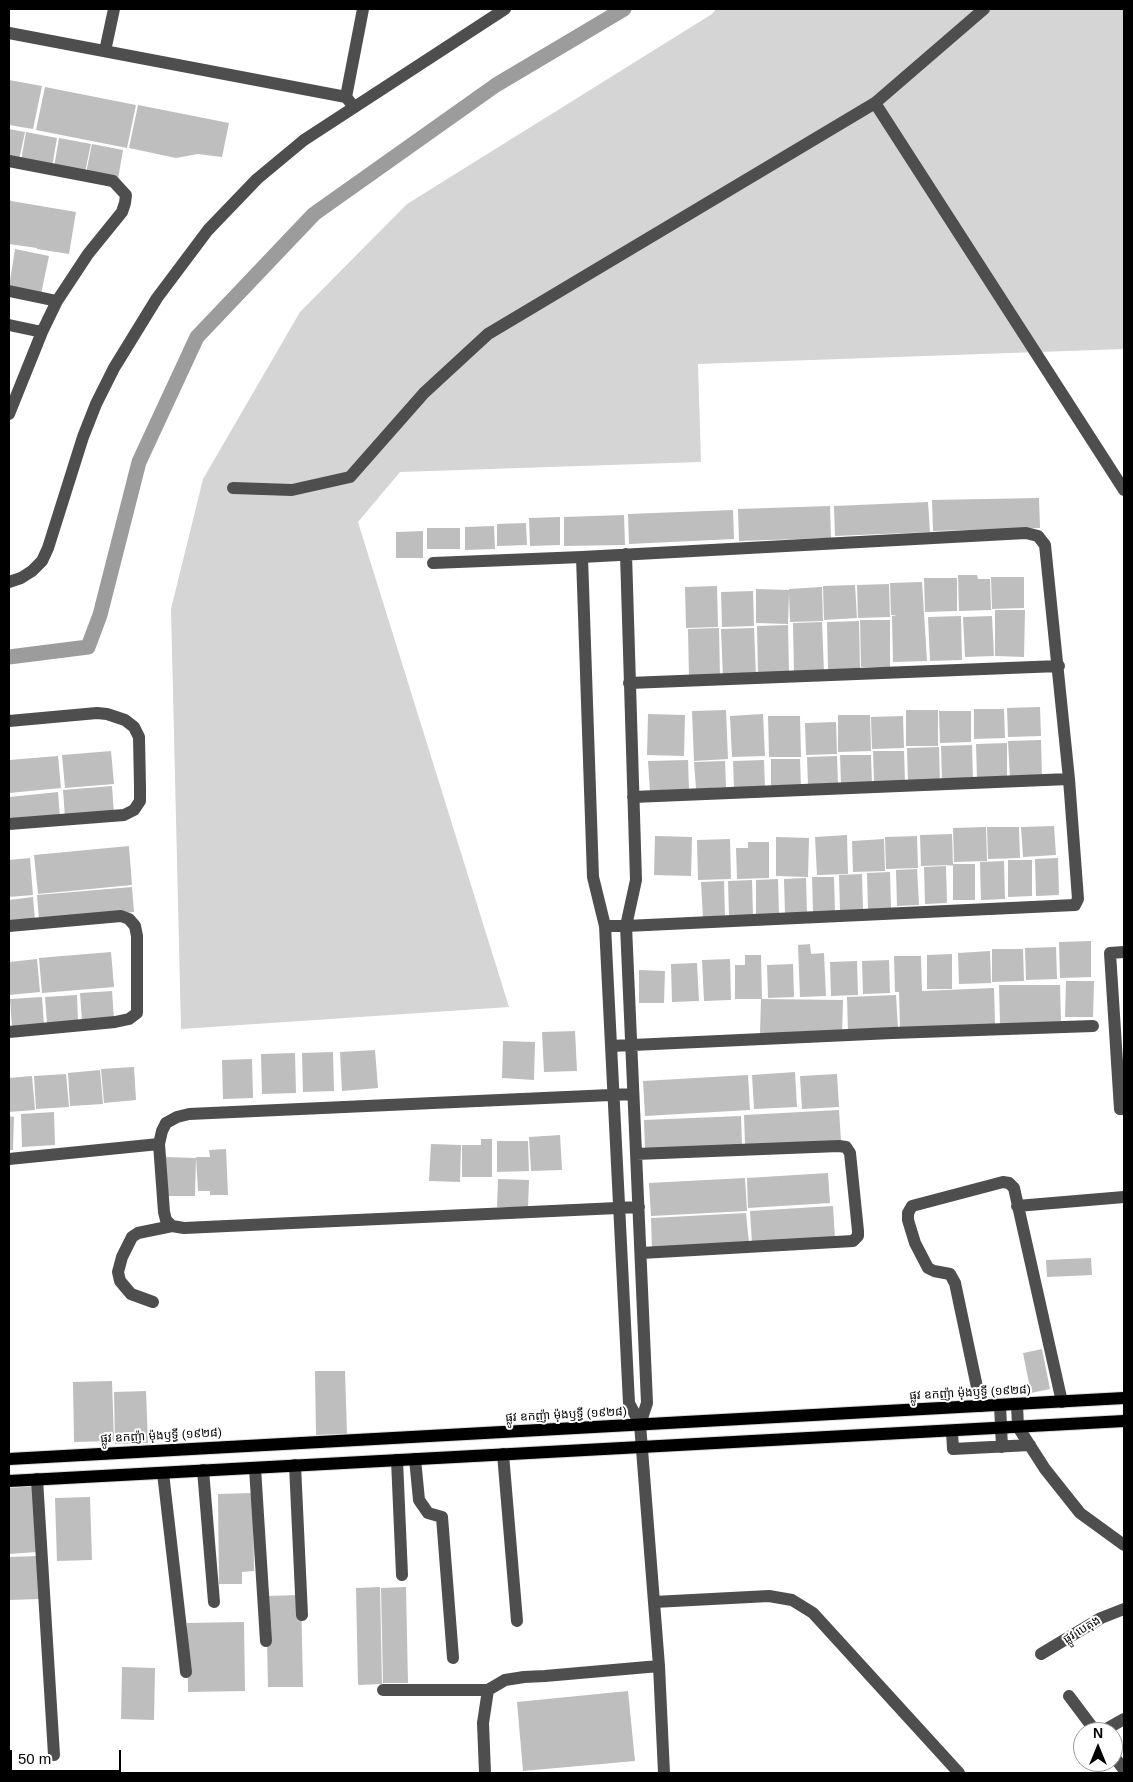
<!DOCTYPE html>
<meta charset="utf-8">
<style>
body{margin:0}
#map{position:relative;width:1133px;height:1782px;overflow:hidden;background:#fff;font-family:Arial,sans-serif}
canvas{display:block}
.frame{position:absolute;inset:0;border:10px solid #000;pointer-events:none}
.north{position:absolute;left:1073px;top:1722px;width:50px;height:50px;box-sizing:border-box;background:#fff;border:1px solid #999;border-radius:50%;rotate:0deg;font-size:14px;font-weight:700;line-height:20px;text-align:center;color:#000}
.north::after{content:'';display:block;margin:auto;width:18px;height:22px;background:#000;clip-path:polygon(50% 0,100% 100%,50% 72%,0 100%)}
.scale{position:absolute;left:10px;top:1750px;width:111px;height:22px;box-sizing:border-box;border:2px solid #000;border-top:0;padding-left:6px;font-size:15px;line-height:18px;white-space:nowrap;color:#000;-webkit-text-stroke:4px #fff;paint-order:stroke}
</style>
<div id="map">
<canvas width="1133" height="1782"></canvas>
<div class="frame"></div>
<div class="north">N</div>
<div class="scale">50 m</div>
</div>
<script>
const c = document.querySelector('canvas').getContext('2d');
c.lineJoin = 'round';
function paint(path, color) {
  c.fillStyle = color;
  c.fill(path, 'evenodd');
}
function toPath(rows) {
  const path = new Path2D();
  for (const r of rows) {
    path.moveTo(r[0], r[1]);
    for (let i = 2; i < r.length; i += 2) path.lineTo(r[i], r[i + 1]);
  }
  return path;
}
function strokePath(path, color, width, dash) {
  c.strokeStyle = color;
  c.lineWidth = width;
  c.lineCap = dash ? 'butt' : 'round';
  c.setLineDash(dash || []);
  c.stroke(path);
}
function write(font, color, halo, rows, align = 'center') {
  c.font = font + ' Arial,"Noto Sans Khmer",sans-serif';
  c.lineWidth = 4;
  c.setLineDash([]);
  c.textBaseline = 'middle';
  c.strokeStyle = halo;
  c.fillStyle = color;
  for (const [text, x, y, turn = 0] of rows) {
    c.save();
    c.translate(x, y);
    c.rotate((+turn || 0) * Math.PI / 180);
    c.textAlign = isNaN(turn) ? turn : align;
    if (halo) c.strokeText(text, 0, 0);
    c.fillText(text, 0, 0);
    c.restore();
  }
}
const green = toPath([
 [716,9,1124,9,1124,349,698,364,701,462,400,472,358,522,509,1007,181,1029,171,609,203,479,300,312,407,204,712,14]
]);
const canal = toPath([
 [9,657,88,647,100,615,139,462,197,337,314,214,496,85,624,9]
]);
const building = toPath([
 [9,80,42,86,33,129,9,125],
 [45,87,136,105,127,148,36,130],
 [138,105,229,123,222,157,198,154,176,158,129,148],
 [9,129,25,132,19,160,9,158],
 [26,132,57,138,52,167,21,161],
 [59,138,91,144,85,172,54,167],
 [92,144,123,150,118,179,86,173],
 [9,199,11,201,76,212,69,254,37,249,38,237,37,248,9,244],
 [15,249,49,256,41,294,9,287],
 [1039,498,1040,528,933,531,932,500],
 [928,502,930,532,835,536,834,506],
 [830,506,831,538,739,541,738,509],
 [733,510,734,539,629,544,628,514],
 [624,515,625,545,564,546,564,517],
 [560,517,560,545,530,546,529,518],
 [526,523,527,545,497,546,497,524],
 [494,526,495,549,465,550,465,527],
 [427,528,460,528,460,549,427,549],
 [423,531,423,558,396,558,396,532],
 [958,575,977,575,978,579,990,579,991,610,959,611],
 [991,577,1024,577,1024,608,992,609],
 [924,578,957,578,957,611,925,612],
 [922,582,927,661,893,662,892,616,897,615,891,615,890,583],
 [889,584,890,617,858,618,857,585],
 [855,585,857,618,824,620,823,586],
 [717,586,718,627,686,628,685,587],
 [822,587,823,621,790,622,789,593,788,624,756,623,756,589,789,590,789,589],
 [753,591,754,626,722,627,721,592],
 [995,610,1025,610,1024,657,995,656],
 [961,616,962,660,930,661,928,617],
 [992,616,994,656,965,657,963,617],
 [860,620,890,620,890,667,861,667],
 [859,621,860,669,828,669,827,622],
 [822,622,824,672,794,673,793,623],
 [788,625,789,674,758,675,757,626],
 [719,628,720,677,689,678,688,629],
 [754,628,756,676,723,678,721,629],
 [1040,707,1041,736,1008,737,1007,708],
 [974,709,1004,709,1005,738,974,739],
 [726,710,728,759,694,761,692,711],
 [906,710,938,710,938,746,906,746],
 [939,711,971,711,971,742,940,743],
 [648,714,685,715,684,756,647,755],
 [763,714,765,756,732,757,730,716],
 [838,715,870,715,871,751,838,752],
 [768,716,800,716,801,757,769,757],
 [903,716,904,748,872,749,871,717],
 [836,722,837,754,806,755,805,723],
 [1041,740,1042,778,1010,779,1008,741],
 [1007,743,1007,779,977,780,976,744],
 [972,745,973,781,942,782,941,746],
 [939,747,940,784,908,785,907,748],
 [111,751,114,784,65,788,62,755],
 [873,751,904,751,905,782,874,782],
 [840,755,871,755,872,784,841,784],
 [58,756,61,788,9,793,9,760],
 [837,756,838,784,808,786,807,757],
 [771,759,800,759,801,787,771,787],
 [688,760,689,790,650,792,648,761],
 [764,760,765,788,734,789,733,761],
 [725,761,726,787,696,789,694,762],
 [112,786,114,814,65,818,63,790],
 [58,792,60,818,9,822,9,797],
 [1054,826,1056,855,1023,857,1021,827],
 [986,827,987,861,954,862,953,828],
 [987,827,1019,827,1020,858,988,859],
 [952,834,953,865,921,866,920,835],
 [847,835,848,874,817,875,815,837],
 [655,836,692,837,691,876,654,875],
 [917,836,918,868,886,869,885,837],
 [776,837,809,838,808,877,776,876],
 [730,839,731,879,698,880,697,840],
 [884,839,885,871,853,872,852,841],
 [748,842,769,842,769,878,737,879,736,848,748,848],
 [129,846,132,885,38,894,34,855],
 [30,858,33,895,9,897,9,860],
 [1058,858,1059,895,1036,896,1035,859],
 [1008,860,1032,860,1032,896,1008,897],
 [1004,861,1005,899,981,900,980,862],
 [953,864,975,864,975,900,953,900],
 [946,866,947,903,925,904,924,867],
 [917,869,919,905,897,906,896,870],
 [890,872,891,909,868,910,867,873],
 [862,874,863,910,840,911,839,875],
 [812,877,834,877,835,913,813,913],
 [806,878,807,913,785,914,784,879],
 [778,879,779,915,756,915,756,880],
 [752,880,753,916,729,917,728,881],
 [724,881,725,917,703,918,701,882],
 [132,887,134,912,39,920,37,895],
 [33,897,35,920,9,922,9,900],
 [1091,941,1091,977,1060,978,1059,942],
 [810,944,811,954,824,953,826,996,800,997,798,945],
 [1056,947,1057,979,1026,980,1025,948],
 [992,949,1023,949,1024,981,992,982],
 [990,951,991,983,959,984,958,953],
 [111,952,114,987,42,993,39,958],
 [952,954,952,989,927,989,927,955],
 [745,955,761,955,762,999,735,999,735,965,745,965],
 [894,956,921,956,922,991,994,988,995,1024,900,1028,899,992,895,992],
 [37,959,40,992,9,995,9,962],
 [730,959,731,1000,704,1001,702,960],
 [889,960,890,993,863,994,862,961],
 [857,961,858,995,831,996,830,962],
 [697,963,699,1001,672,1002,671,964],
 [793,964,794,997,768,998,767,965],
 [639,970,665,971,664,1003,639,1003],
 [1066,981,1094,981,1093,1017,1065,1017],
 [999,985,1060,985,1061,1023,1000,1024],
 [112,991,114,1019,82,1021,80,993],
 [77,995,78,1022,47,1024,45,997],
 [896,995,898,1029,848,1032,847,997],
 [42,997,44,1025,12,1027,10,999],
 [761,999,843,1000,842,1035,760,1034],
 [575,1031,577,1071,544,1072,542,1032],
 [503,1041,535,1042,534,1080,502,1078],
 [375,1050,378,1088,342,1091,340,1052],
 [333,1052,334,1091,303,1092,302,1053],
 [295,1053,296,1093,262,1094,261,1054],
 [252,1059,253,1098,223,1099,222,1060],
 [134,1067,136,1100,104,1103,101,1069],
 [100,1070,103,1104,70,1106,68,1073],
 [795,1072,797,1107,754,1109,752,1075],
 [66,1074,69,1107,36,1109,34,1076],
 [837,1074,839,1107,802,1109,800,1076],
 [748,1075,750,1110,645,1116,643,1081],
 [32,1076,35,1110,9,1112,9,1078],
 [839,1110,841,1141,745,1145,744,1115],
 [54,1112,55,1145,22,1147,21,1114],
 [9,1116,14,1117,13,1150,9,1150],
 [741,1116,742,1146,645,1150,644,1120],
 [560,1135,562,1170,531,1171,529,1137],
 [481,1139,492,1139,492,1177,462,1177,462,1145,481,1145],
 [497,1141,528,1141,529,1171,497,1172],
 [431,1144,461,1145,460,1182,429,1181],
 [226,1149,228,1195,210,1195,210,1191,198,1191,196,1157,210,1157,209,1150],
 [165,1157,196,1158,195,1196,164,1196],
 [828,1173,830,1203,748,1208,747,1178],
 [745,1178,747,1211,651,1216,649,1183],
 [498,1179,529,1180,528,1208,497,1207],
 [833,1206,835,1239,752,1244,750,1211],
 [746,1213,749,1244,652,1249,651,1218],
 [1091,1258,1092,1275,1047,1277,1046,1260],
 [1042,1349,1050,1389,1031,1393,1023,1353],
 [315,1371,345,1371,347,1434,316,1435],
 [112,1381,114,1441,74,1442,73,1382],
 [146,1391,148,1443,115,1444,114,1392],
 [32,1486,37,1552,9,1554,9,1488],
 [253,1493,254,1571,242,1572,242,1584,219,1584,218,1494],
 [90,1497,92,1560,57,1561,55,1498],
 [38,1556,40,1599,9,1600,9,1557],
 [380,1587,382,1684,358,1685,356,1588],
 [406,1587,408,1683,383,1683,381,1588],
 [301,1595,303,1687,268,1687,266,1596],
 [244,1622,245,1691,188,1692,187,1623],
 [122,1667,155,1668,154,1720,121,1719],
 [628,1691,635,1761,523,1771,517,1702]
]);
const minor = toPath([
 [9,33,346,97,354,107],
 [105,51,114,9],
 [346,97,363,9],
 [875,103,1124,490],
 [9,161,113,181,126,195,125,203,122,212,88,254,57,301,42,332,9,414],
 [9,291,57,301],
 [9,325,42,332],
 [233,488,292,490,350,477,424,393,488,334,875,103,984,9],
 [626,554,636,880,626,926,647,1403,640,1424],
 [582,557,593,877,605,926,629,1403,640,1424,659,1666,664,1773],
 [433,563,582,557,1026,533,1038,536,1045,545,1069,779,1078,899,1075,905,626,926,605,926],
 [9,582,21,578,32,571,42,561,48,548,83,437,96,404,114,368,157,298,208,230,257,179,304,140,505,9],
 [629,683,1059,666],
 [9,721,97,713,107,714,125,720,134,727,139,737,140,787,140,801,134,810,124,815,9,824],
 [633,797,1069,779],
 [9,926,121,916,129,919,135,926,137,936,137,1013,129,1019,115,1022,9,1032],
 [1124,952,1110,953,1120,1109,1124,1109],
 [611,1046,892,1033,1093,1026],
 [636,1154,839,1146,846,1147,850,1153,858,1231,858,1236,853,1241,641,1253],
 [9,1159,159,1144],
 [1017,1206,1124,1197],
 [172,1226,166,1220,164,1212,159,1144,162,1131,166,1123,177,1117,189,1114,633,1094],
 [153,1302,131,1294,120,1281,118,1272,122,1257,132,1237,138,1233,172,1226,184,1228,639,1207],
 [1017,1404,1018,1427,1045,1469,1080,1513,1124,1545],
 [1000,1405,1002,1447],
 [981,1406,955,1283,950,1274,934,1271,928,1268,915,1243,908,1220,908,1213,912,1206,1003,1182,1009,1183,1014,1188,1062,1402],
 [952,1431,953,1449,1030,1445],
 [503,1454,517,1621],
 [415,1459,419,1500,428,1513,442,1517,453,1658],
 [397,1460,402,1575],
 [295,1465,302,1615],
 [255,1468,266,1641],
 [203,1470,214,1602],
 [163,1473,186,1672],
 [37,1479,54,1755],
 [654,1602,769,1596,792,1600,813,1613,959,1773],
 [1041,1654,1101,1618,1124,1609],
 [383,1690,488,1690],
 [1069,1696,1096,1732],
 [1101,1732,1124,1719],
 [1113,1755,1124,1770],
 [485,1773,483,1723,488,1690,505,1680,524,1677,545,1676,659,1666]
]);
const major = toPath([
 [9,1459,1124,1398],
 [9,1481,1124,1421]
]);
const streetNames = [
 ["ផ្លូវ ឧកញ៉ា ម៉ុងឫទ្ធី (១៩២៨)",970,1393,-3],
 ["ផ្លូវ ឧកញ៉ា ម៉ុងឫទ្ធី (១៩២៨)",566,1415,-3],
 ["ផ្លូវ ឧកញ៉ា ម៉ុងឫទ្ធី (១៩២៨)",161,1436,-3],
 ["ផ្លូវ បេតុង",1082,1630,-31]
];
paint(green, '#d5d5d5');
strokePath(canal, '#9c9c9c', 15);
paint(building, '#bebebe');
strokePath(major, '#dbdbdb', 14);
strokePath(minor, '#4e4e4e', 12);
strokePath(major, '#000', 12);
write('12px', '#000', '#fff', streetNames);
</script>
